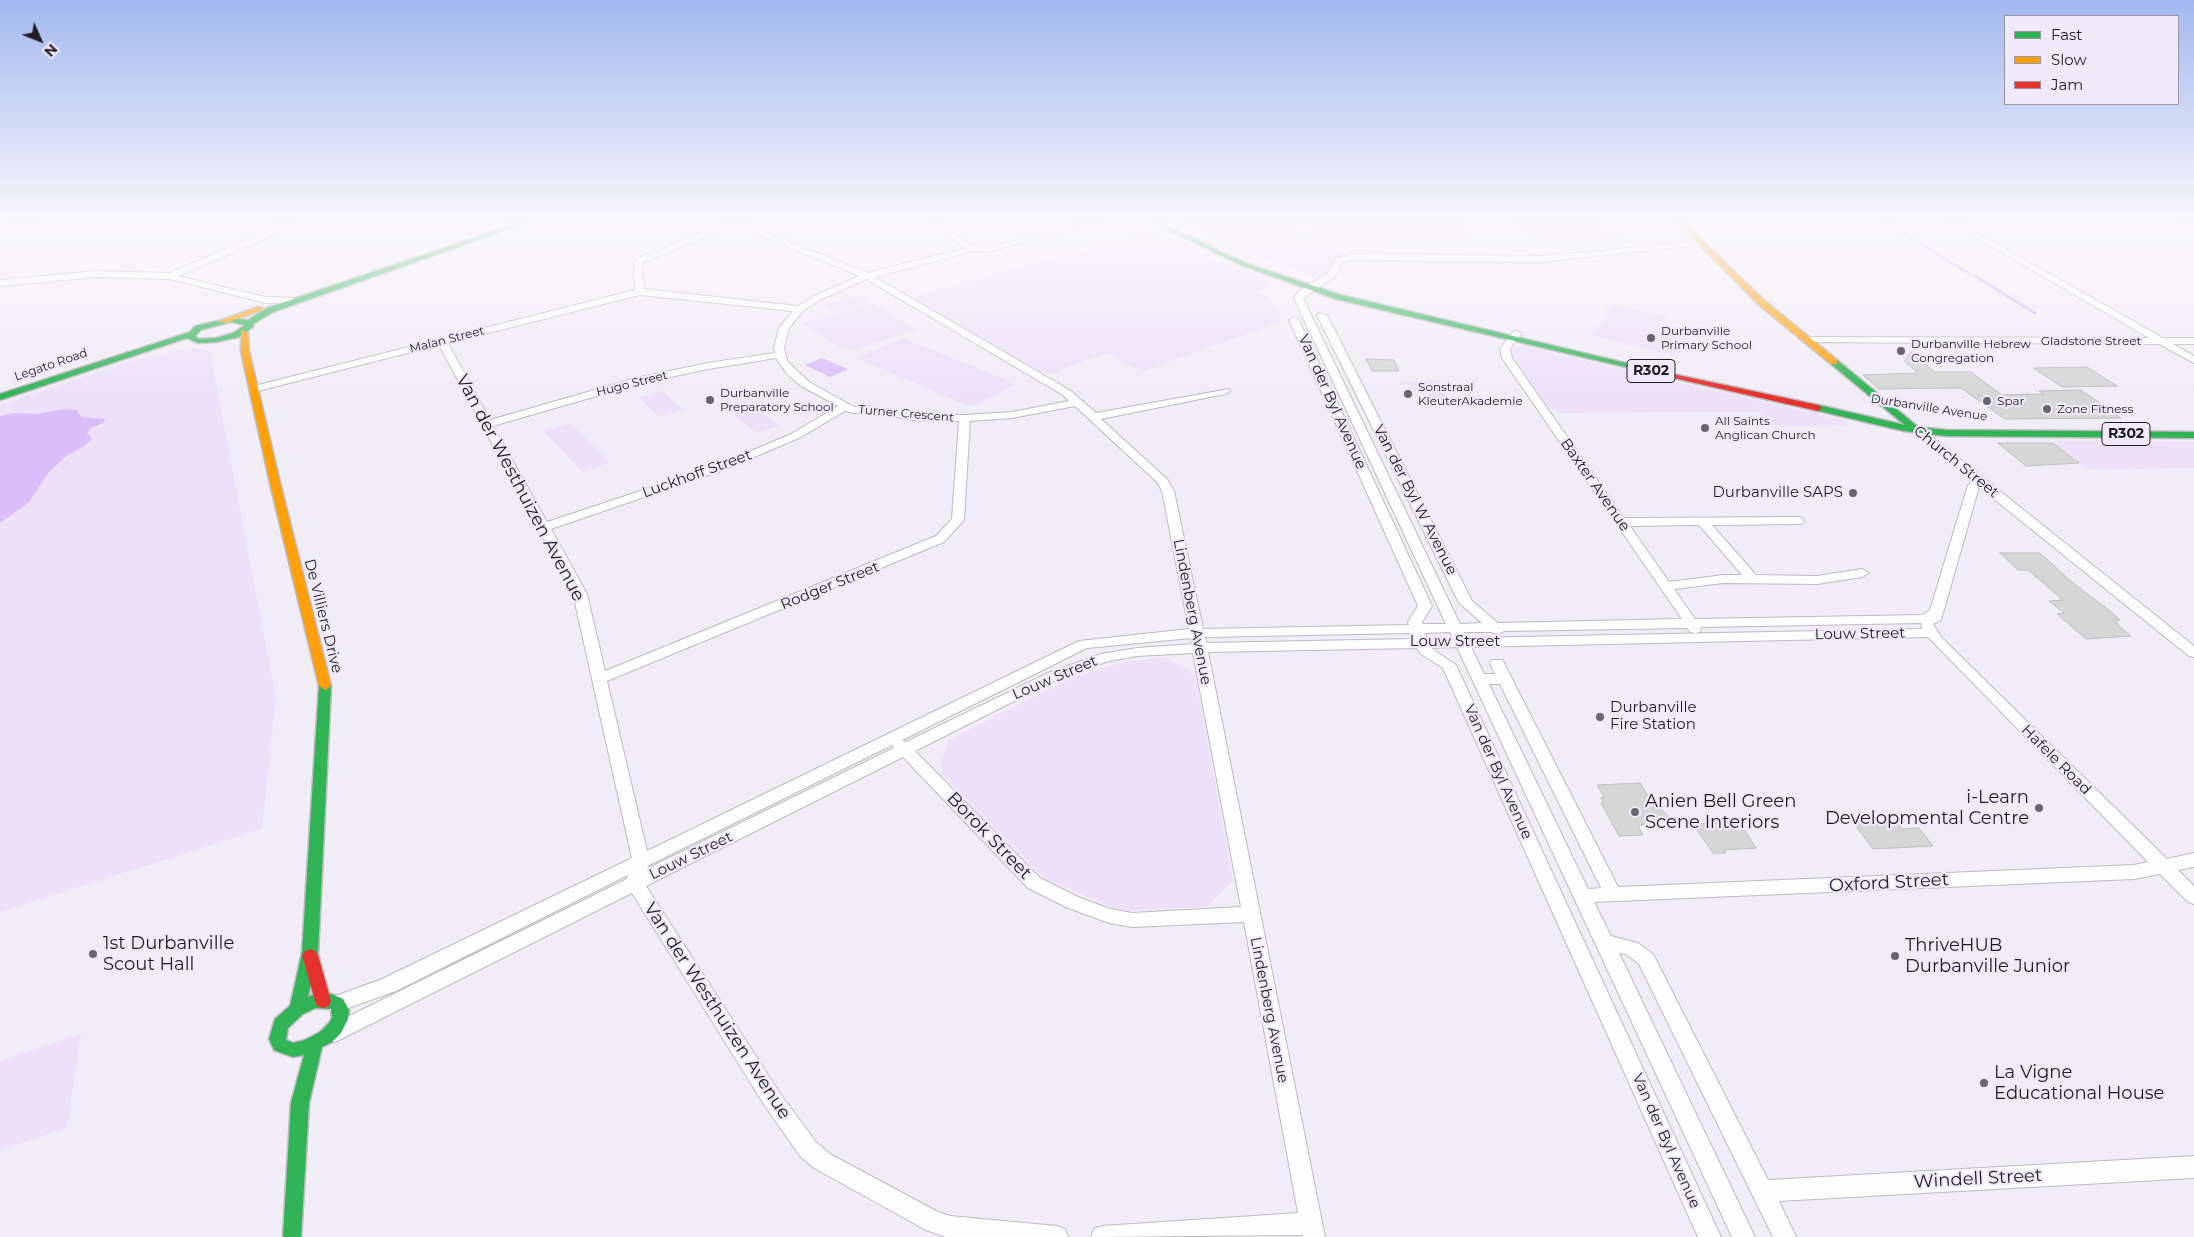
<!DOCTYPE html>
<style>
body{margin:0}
#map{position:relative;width:2194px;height:1237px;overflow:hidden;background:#f1edf6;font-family:Montserrat,sans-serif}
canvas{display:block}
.legend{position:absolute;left:2004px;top:15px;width:175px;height:90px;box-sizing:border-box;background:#f0e9fa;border:1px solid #9c97a4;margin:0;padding:6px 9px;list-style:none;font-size:15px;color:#1f1d23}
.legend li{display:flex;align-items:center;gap:10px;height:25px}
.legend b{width:25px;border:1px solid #9c97a4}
.north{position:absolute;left:15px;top:15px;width:50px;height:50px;-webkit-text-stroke:4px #f0e9fa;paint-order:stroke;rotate:134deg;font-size:14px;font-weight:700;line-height:20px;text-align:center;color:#1f1d23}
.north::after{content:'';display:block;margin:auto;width:18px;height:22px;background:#1f1d23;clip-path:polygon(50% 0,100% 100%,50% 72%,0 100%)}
</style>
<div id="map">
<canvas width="2194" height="1237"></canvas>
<ul class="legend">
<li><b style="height:6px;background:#30b455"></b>Fast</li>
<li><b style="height:6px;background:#ff9f0a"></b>Slow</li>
<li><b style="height:6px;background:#e5322d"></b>Jam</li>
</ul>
<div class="north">N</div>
</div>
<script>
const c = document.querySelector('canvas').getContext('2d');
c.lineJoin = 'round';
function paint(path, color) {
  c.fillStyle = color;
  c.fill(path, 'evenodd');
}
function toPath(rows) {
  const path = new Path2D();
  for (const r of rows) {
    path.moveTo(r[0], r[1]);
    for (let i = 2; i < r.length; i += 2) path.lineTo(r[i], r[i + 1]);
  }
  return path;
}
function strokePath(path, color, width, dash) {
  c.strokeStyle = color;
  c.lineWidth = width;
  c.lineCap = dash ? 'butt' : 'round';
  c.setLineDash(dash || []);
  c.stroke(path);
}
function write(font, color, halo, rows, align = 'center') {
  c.font = font + ' Montserrat,sans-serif';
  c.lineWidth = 4.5;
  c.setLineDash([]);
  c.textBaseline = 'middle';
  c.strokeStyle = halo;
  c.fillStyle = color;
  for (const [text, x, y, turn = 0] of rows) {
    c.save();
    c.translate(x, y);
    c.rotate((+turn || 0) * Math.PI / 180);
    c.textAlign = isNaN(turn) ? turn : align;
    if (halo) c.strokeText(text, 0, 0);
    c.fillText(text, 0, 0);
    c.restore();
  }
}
const green = toPath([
 [1184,223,1299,223,1302,246,1311,247,1307,223,1459,223,1479,245,1317,247,1370,250,1372,253,1337,258,1328,267,1324,276,1316,277,1258,257],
 [1509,223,1597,223,1621,237,1543,245],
 [1147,232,1275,285,1258,291,1269,298,1283,321,1142,371,1108,353,1063,368,1061,373,1045,374,916,300,919,299,916,297],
 [858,295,871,302,834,313,822,305],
 [872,303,917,330,845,352,802,323],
 [1613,304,1667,316,1659,325,1667,327,1664,330,1692,337,1676,357,1590,335,1610,314,1604,312],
 [903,338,1016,384,971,407,857,358],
 [1518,346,1528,346,1547,352,1830,417,1845,421,1850,425,1773,427,1759,412,1561,413,1547,406,1511,354,1511,351],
 [194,348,210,351,276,698,262,829,0,912,0,405,133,360],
 [1439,381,1454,406,1425,407,1419,401,1431,392,1421,389,1416,392,1407,389,1410,386,1398,382],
 [662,391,683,409,659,417,639,398],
 [755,407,779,426,756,433,733,414],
 [571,423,590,443,610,463,582,472,544,431],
 [2051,441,2194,442,2194,468,2090,470],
 [1164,657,1189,670,1191,674,1195,673,1233,881,1206,907,1118,911,1043,877,940,772,943,770,940,766,948,740,1069,679,1119,663],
 [81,1034,67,1127,0,1151,0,1061]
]);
const water = toPath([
 [822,358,848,369,830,377,805,365],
 [65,409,78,410,78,414,83,417,105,419,103,423,91,428,87,433,92,438,86,445,66,456,49,472,29,502,0,523,0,416,15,413,36,414]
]);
const stream = toPath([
 [1887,223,1970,274],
 [1975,276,2035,313]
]);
const building = toPath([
 [1911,352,1935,372,1971,372,2002,395,2044,394,2039,391,2081,390,2121,418,2005,419,1961,388,1879,389,1863,375,1918,373,1904,361,1911,352],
 [1366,359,1394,360,1399,371,1372,371,1366,359],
 [2087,367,2117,386,2062,387,2033,368,2087,367],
 [1998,443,2053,443,2079,463,2026,466,1998,443],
 [2000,553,2040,553,2073,583,2110,611,2120,620,2114,620,2118,623,2116,623,2131,636,2086,639,2057,614,2064,613,2049,601,2063,600,2028,570,2018,570,2000,553],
 [1640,783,1651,801,1653,801,1669,817,1638,826,1643,835,1619,836,1601,803,1603,802,1601,798,1604,797,1597,785,1640,783],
 [1867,821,1870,825,1898,824,1902,829,1919,828,1933,846,1873,849,1853,822,1867,821],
 [1739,822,1756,848,1724,850,1726,853,1713,853,1693,824,1739,822]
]);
const street = toPath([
 [19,223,32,223,0,231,0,227,19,223],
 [280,223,289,223,267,238,178,276,265,297,293,298,293,302,290,303,265,303,170,279,97,277,0,286,0,280,97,271,169,273,261,234,280,223],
 [726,223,743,223,868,273,965,248,931,223,940,223,972,246,986,248,1086,223,1098,223,986,252,974,251,875,277,1071,391,1096,413,1229,389,1230,391,1225,394,1101,419,1167,479,1174,491,1203,629,1409,625,1408,622,1418,606,1289,320,1294,317,1299,320,1432,606,1422,622,1423,624,1446,624,1294,298,1300,290,1328,273,1336,258,1352,254,1541,256,1703,241,1704,243,1700,245,1541,262,1352,260,1342,262,1335,277,1303,298,1460,624,1482,623,1459,603,1317,315,1319,313,1327,315,1472,601,1498,623,1682,619,1502,358,1500,349,1514,331,1522,333,1510,349,1512,358,1624,518,1798,517,1802,518,1804,521,1802,524,1712,525,1756,575,1817,576,1862,569,1869,573,1862,577,1817,584,1723,583,1674,589,1695,619,1922,615,1930,610,1968,485,1973,481,1912,430,1917,427,1921,428,2194,646,2194,657,2189,656,1979,487,1941,620,1933,624,1942,638,2167,859,2194,853,2194,867,2178,870,2194,886,2194,904,2188,902,2160,874,2134,879,1594,902,1611,936,1638,943,1653,954,1768,1180,2194,1156,2194,1178,1779,1201,1796,1237,1773,1237,1639,964,1626,954,1619,953,1755,1237,1732,1237,1457,647,1431,648,1456,665,1721,1237,1698,1237,1443,668,1421,654,1417,648,1208,652,1325,1237,1303,1237,1302,1235,1091,1237,1094,1229,1102,1226,1298,1213,1244,922,1132,927,1109,923,1066,907,1028,888,903,757,646,886,779,1092,816,1142,830,1154,938,1212,950,1216,1057,1226,1065,1229,1068,1237,946,1237,926,1230,814,1168,800,1156,765,1106,632,893,341,1039,334,1042,327,1039,324,1033,327,1027,627,879,628,875,396,991,337,1012,330,1010,327,1004,330,998,382,979,632,858,573,594,439,345,254,392,249,389,250,387,635,290,634,265,638,258,726,223],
 [734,225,859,276,814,296,798,306,644,289,642,265,644,262,734,225],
 [866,279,1063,395,1069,401,1012,412,965,415,914,414,868,406,854,407,809,382,787,361,784,348,789,328,803,311,820,300,866,279],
 [640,295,793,311,779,328,774,348,775,353,708,363,636,378,490,420,448,343,640,295],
 [776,358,787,374,801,386,838,406,791,434,718,465,547,522,493,426,638,384,708,369,776,358],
 [1075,406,1158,483,1162,491,1189,629,1079,641,647,851,607,681,944,542,964,520,970,421,1012,418,1075,406],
 [845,411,853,413,868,412,914,420,959,421,952,519,936,536,605,671,587,594,551,529,726,469,799,438,845,411],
 [1699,525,1742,575,1723,575,1669,582,1630,526,1699,525],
 [1921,623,1922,629,1467,638,1464,632,1491,632,1498,634,1504,631,1687,628,1690,632,1695,633,1700,632,1701,627,1921,623],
 [1450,632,1453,638,1427,639,1425,633,1450,632],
 [1411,633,1413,639,1206,643,1205,637,1411,633],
 [1928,637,2148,862,2134,865,1618,887,1504,663,1502,660,1492,660,1490,663,1495,674,1484,674,1471,647,1928,637],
 [1191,638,1192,644,1137,648,1101,654,1048,673,906,742,902,740,1087,648,1191,638],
 [1193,653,1241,907,1132,913,1110,909,1078,897,1040,878,915,751,1058,679,1109,661,1137,656,1193,653],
 [1489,684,1500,684,1601,888,1588,889,1489,684],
 [892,745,894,748,647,869,649,865,892,745],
 [1951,223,1960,223,2163,338,2194,338,2194,344,2173,344,2194,356,2194,363,2159,344,1804,342,1804,338,1807,337,2149,338,1951,223],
 [2181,223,2194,224,2194,229,2182,225,2181,223]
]);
const fast = toPath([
 [518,223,526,223,273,312,253,324,253,327,239,337,216,342,198,343,187,338,0,400,0,394,190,332,195,326,231,318,248,320,267,308,518,223],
 [231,322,245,325,233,333,216,338,199,339,195,336,201,330,231,322],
 [1154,223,1161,223,1245,263,1341,295,1634,365,1638,367,1634,369,1336,299,1241,265,1154,223],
 [1831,360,1837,360,1918,427,1946,430,2194,432,2194,438,1946,436,1904,431,1815,410,1814,408,1818,405,1905,425,1831,364,1831,360],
 [325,682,331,686,318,953,308,997,315,994,331,994,343,999,349,1010,348,1019,341,1033,332,1042,322,1047,309,1103,301,1237,283,1237,291,1103,304,1055,293,1057,274,1050,269,1039,275,1019,290,1006,302,953,319,686,325,682],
 [316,1008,331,1009,332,1018,329,1023,320,1032,305,1040,293,1043,286,1040,288,1028,303,1014,316,1008]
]);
const slow = toPath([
 [1678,223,1684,223,1765,301,1837,360,1837,364,1831,364,1759,305,1678,223],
 [258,307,265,309,226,323,219,321,258,307],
 [241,330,248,332,249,351,280,483,331,686,325,690,319,686,270,483,241,351,241,330]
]);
const jam = toPath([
 [1631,365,1818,405,1822,408,1818,411,1634,369,1630,367,1631,365],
 [310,949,315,951,318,955,331,1001,329,1006,323,1008,317,1006,315,1001,302,955,305,951,310,949]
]);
const markers = [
 [1651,338,5,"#68666d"],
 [1901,351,5,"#68666d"],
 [1408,394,5,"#68666d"],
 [710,400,5,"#68666d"],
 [1987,401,5,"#68666d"],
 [2047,409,5,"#68666d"],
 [1705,428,5,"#68666d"],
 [1853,493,5,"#68666d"],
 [1600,717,5,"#68666d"],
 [2039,808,5,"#68666d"],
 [1635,812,5,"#68666d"],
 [93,954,5,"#68666d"],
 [1895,956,5,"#68666d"],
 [1984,1083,5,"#68666d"]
];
const farPoinames = [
 ["Durbanville",1661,331],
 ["Primary School",1661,345],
 ["Durbanville Hebrew",1911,344],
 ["Congregation",1911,358],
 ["Sonstraal",1418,387],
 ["KleuterAkademie",1418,401],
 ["Durbanville",720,393],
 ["Preparatory School",720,407],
 ["Spar",1997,401],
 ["Zone Fitness",2057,409],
 ["All Saints",1715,421],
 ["Anglican Church",1715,435]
];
const farStreetnames = [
 ["Malan Street",447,340,-14],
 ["Gladstone Street",2091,341],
 ["Legato Road",51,365,-19],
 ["Hugo Street",632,384,-14],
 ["Durbanville Avenue",1929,408,9],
 ["Turner Crescent",906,414,5]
];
const shields = [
 [1651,371,48],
 [2126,434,48]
];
const shieldNames = [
 ["R302",1651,371],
 ["R302",2126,434]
];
const streetNames = [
 ["Van der Byl Avenue",1332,402,66],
 ["Church Street",1956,462,39],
 ["Luckhoff Street",697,474,-20],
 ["Baxter Avenue",1595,485,55],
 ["Van der Byl W Avenue",1415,500,63],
 ["Rodger Street",830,586,-22],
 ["Lindenberg Avenue",1192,612,79],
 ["De Villiers Drive",323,616,76],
 ["Louw Street",1860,634,-1],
 ["Louw Street",1455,642],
 ["Louw Street",1055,678,-23],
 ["Hafele Road",2056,760,45],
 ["Van der Byl Avenue",1498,772,66],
 ["Louw Street",691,856,-26],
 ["Lindenberg Avenue",1269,1010,79],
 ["Van der Byl Avenue",1666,1141,66]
];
const poiNames = [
 ["Durbanville SAPS",1843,493],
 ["Durbanville",1610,708,"left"],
 ["Fire Station",1610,725,"left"]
];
const nearStreetnames = [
 ["Van der Westhuizen Avenue",520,488,62],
 ["Borok Street",989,836,46],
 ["Oxford Street",1889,883,-3],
 ["Van der Westhuizen Avenue",717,1011,57],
 ["Windell Street",1978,1179,-3]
];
const nearPoinames = [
 ["i-Learn",2029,798,"right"],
 ["Developmental Centre",2029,819,"right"],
 ["Anien Bell Green",1645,802],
 ["Scene Interiors",1645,823],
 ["1st Durbanville",103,944],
 ["Scout Hall",103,965],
 ["ThriveHUB",1905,946],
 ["Durbanville Junior",1905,967],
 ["La Vigne",1994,1073],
 ["Educational House",1994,1094]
];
paint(green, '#ece1f8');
paint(water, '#dabefa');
strokePath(stream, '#dabefa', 3);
paint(building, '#d7d6d7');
strokePath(building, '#bebdbe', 1);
strokePath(street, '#bdbac1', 2);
strokePath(fast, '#bdbac1', 3);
strokePath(slow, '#bdbac1', 3);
strokePath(jam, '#bdbac1', 3);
paint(street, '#fdfcfe');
paint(fast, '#30b455');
paint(slow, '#ff9f0a');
paint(jam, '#e5322d');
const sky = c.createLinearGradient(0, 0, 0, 396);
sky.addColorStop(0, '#a2b8ef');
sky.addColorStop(0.56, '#f9f7fb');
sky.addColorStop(1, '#f9f7fb00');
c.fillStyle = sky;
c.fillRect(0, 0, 2194, 396);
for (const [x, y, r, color] of markers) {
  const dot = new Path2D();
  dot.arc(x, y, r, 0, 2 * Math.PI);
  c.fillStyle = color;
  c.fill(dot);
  strokePath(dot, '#f0e9fa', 2);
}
write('12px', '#1f1d23', '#f0e9fa', farPoinames, 'left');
write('12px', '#1f1d23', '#f0e9fa', farStreetnames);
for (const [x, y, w] of shields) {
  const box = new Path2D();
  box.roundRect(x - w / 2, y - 11.5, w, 23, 4);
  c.fillStyle = '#f0e9fa';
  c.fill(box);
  strokePath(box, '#1f1d23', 1);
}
write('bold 14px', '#1f1d23', null, shieldNames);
write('15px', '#1f1d23', '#f0e9fa', streetNames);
write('15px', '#1f1d23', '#f0e9fa', poiNames, 'right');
write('18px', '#1f1d23', '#f0e9fa', nearStreetnames);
write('18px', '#1f1d23', '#f0e9fa', nearPoinames, 'left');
</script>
